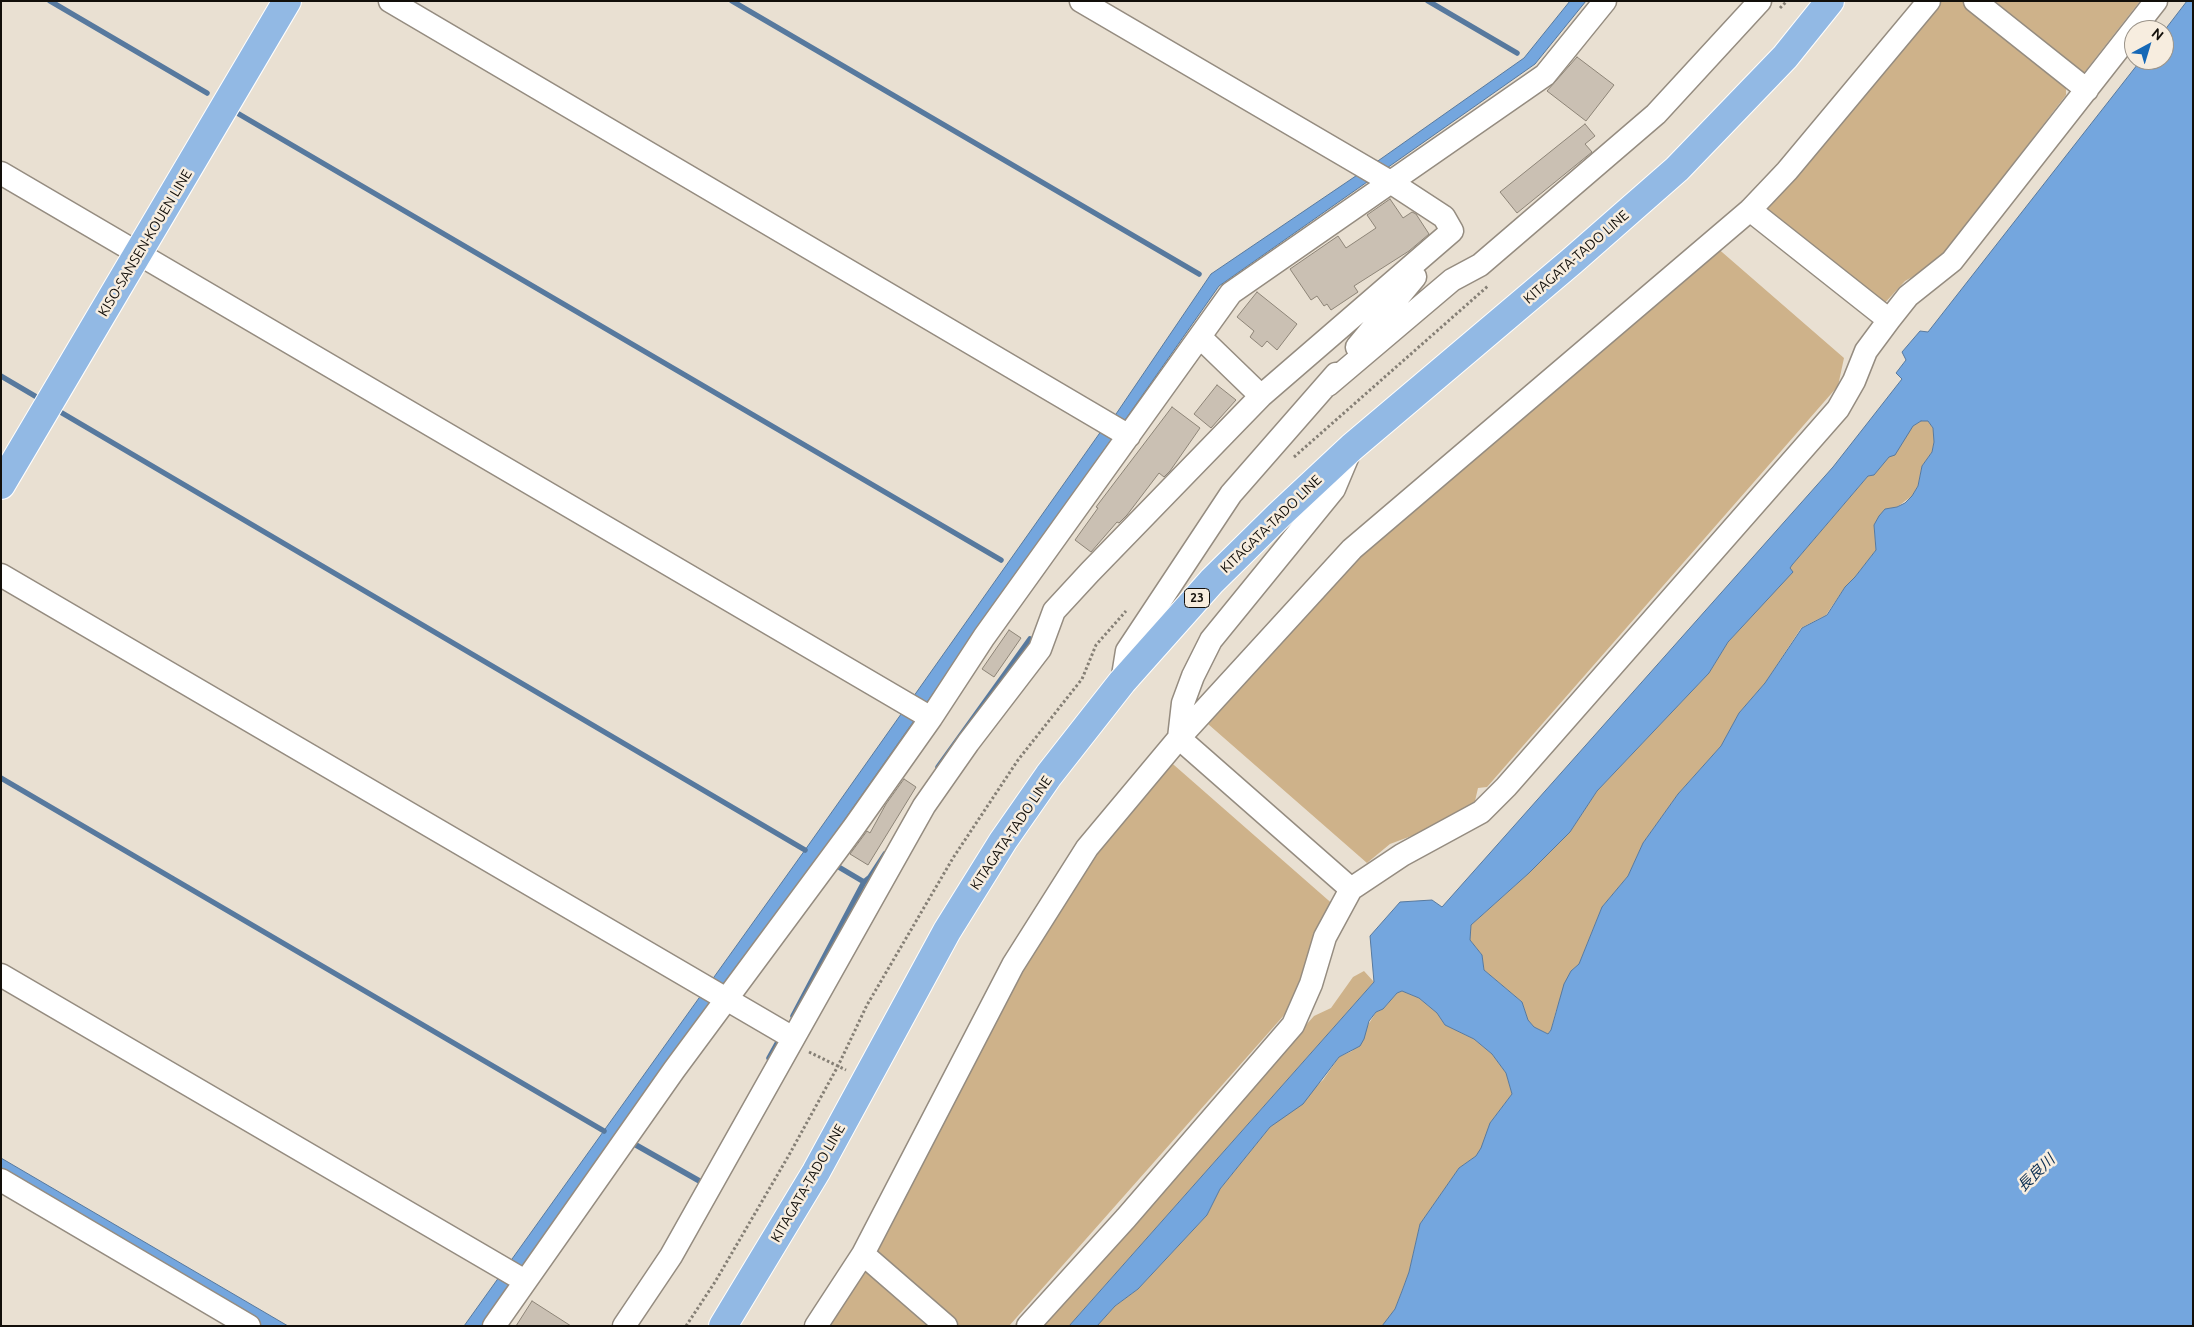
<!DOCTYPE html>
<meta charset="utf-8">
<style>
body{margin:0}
#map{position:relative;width:2194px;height:1327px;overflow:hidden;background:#e9e0d2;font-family:Ubuntu,sans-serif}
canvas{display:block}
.frame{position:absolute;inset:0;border:2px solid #120f0a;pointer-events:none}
.north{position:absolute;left:2124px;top:20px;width:50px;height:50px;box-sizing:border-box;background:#f7eddf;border:1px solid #9b948a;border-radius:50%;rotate:39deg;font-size:14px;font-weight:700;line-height:20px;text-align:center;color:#120f0a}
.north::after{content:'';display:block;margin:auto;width:18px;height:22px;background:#1668b6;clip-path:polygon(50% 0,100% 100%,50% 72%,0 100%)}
</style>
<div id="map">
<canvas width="2194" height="1327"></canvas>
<div class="frame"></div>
<div class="north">N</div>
</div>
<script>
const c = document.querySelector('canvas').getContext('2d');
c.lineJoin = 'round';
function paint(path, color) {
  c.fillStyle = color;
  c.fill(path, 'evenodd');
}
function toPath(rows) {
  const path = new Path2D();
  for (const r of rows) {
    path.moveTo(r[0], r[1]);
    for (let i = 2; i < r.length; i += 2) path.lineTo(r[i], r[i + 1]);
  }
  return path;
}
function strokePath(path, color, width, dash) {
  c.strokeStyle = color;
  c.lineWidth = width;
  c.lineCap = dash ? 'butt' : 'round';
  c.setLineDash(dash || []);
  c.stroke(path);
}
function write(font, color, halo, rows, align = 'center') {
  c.font = font + ' Ubuntu,"Noto Sans JP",sans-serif';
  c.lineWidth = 5;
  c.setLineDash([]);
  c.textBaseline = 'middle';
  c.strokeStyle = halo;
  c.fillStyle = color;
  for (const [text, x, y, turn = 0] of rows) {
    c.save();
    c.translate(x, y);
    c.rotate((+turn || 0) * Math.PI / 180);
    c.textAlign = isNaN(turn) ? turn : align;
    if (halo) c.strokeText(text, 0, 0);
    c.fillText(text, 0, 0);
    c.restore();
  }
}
const green = toPath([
 [1941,1,1962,1,2066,83,2066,95,1947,250,1930,267,1905,281,1882,306,1759,210,1790,182],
 [1980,1,2140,1,2083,74],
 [1715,246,1844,358,1838,386,1487,787,1478,788,1475,801,1454,820,1390,844,1367,863,1200,717,1356,551],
 [1921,421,1928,421,1933,428,1934,442,1932,452,1922,466,1918,486,1912,496,1897,507,1885,509,1874,525,1876,550,1855,577,1845,587,1826,615,1801,628,1765,683,1739,713,1721,746,1678,794,1643,843,1628,876,1602,907,1579,964,1571,971,1556,1011,1551,1030,1548,1034,1534,1027,1528,1020,1522,1002,1484,970,1482,955,1470,940,1471,925,1529,873,1570,832,1597,791,1709,673,1728,642,1792,572,1790,568,1792,565,1868,476,1874,475,1913,426],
 [1166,758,1336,907,1293,1005,1009,1326,959,1326,875,1250,1049,918],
 [1364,971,1374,982,1069,1326,1040,1326,1314,1016,1331,1008,1353,977],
 [1402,991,1419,998,1437,1013,1445,1025,1474,1039,1492,1054,1506,1073,1512,1094,1490,1123,1482,1148,1476,1156,1459,1168,1420,1224,1409,1272,1395,1309,1386,1322,1382,1326,1097,1326,1115,1306,1138,1289,1207,1215,1220,1189,1270,1127,1323,1080,1339,1057,1352,1051,1376,1012,1383,1009,1397,993],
 [870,1268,938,1326,823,1326,859,1269]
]);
const water = toPath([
 [1570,1,1586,1,1535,64,1219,286,819,856,711,1000,628,1125,483,1326,464,1326,805,850,1104,427,1114,417,1211,274,1375,163,1524,58,1570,1],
 [2187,1,2193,1,2193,1326,1382,1326,1395,1309,1402,1291,1409,1272,1420,1224,1459,1168,1476,1156,1481,1148,1490,1123,1512,1094,1506,1073,1492,1054,1474,1039,1445,1025,1437,1013,1419,998,1402,991,1397,993,1383,1009,1376,1012,1369,1021,1364,1039,1360,1046,1339,1057,1303,1104,1270,1127,1220,1189,1207,1215,1138,1289,1115,1306,1097,1326,1069,1326,1374,982,1370,936,1400,902,1432,900,1442,907,1833,467,1902,379,1896,373,1906,360,1902,352,1920,331,1928,332,2141,60,2164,60,2164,31,2187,1],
 [1921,421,1928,421,1933,428,1934,442,1932,452,1922,466,1918,486,1912,496,1905,503,1897,507,1885,509,1879,516,1874,525,1876,550,1855,577,1845,587,1827,615,1802,628,1765,683,1739,713,1721,746,1678,794,1643,843,1628,876,1602,907,1579,964,1571,971,1564,984,1551,1030,1548,1034,1534,1027,1528,1020,1522,1002,1484,970,1482,955,1470,940,1471,925,1529,873,1570,832,1597,791,1709,673,1728,642,1793,572,1790,568,1792,565,1868,476,1874,475,1889,457,1895,455,1913,426,1921,421],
 [1,1158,288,1326,259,1326,1,1174,1,1158]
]);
const stream = toPath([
 [50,1,207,93],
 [732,1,1199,274],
 [1428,1,1517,53],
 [232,110,1001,560],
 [1,376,40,399],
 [57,410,805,850],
 [938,767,1030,639],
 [1,778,604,1131],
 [837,866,864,882,870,877,885,854],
 [793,1016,864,882],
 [769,1058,779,1040],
 [636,1145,703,1183,704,1182]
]);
const building = toPath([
 [1577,57,1614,85,1586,121,1547,91,1577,57],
 [1585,124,1595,136,1585,144,1592,152,1517,213,1500,192,1585,124],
 [1390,199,1403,218,1412,212,1416,214,1429,234,1409,251,1354,286,1358,292,1331,310,1327,304,1324,306,1317,296,1311,300,1290,269,1338,236,1346,248,1376,228,1367,215,1390,199],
 [1257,292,1297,324,1277,350,1267,341,1262,347,1250,337,1254,331,1237,317,1257,292],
 [1217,385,1236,400,1211,428,1194,414,1217,385],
 [1172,407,1200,428,1170,471,1164,477,1159,473,1127,515,1119,523,1117,522,1091,552,1075,540,1098,508,1096,507,1172,407],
 [1009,630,1021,638,994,677,982,669,1009,630],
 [904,779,916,787,868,865,850,854,867,831,870,833,886,804,904,779],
 [532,1301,571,1326,516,1326,532,1301]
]);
const path = toPath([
 [1780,8,1787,1],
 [1294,457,1488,286],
 [809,1052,846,1070],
 [686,1326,715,1282,789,1155,838,1066,867,1005,953,858,1018,760,1082,679,1096,645,1126,611]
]);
const minor = toPath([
 [390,1,1129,436],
 [1975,1,2087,90],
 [1,173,931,718],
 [1750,210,1889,320],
 [1200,337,1261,396],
 [1357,347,1415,277],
 [1328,385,1452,280,1480,265,1656,114,1760,1],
 [1350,451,1334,489,1211,640,1193,676,1183,703,1179,738,1351,889],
 [1,575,793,1038],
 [1122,682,1127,651,1231,494,1336,374],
 [1,975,525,1281],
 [1,1180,249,1326],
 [863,1254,946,1326],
 [494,1326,674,1070,854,827,931,718,984,637,1231,293,1545,75,1605,1],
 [624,1326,671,1256,924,806,968,743,1040,649,1054,611,1090,572,1261,396,1452,231,1444,217,1392,183,1081,1],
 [816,1326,863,1254,1013,965,1087,848,1179,738,1352,549,1750,210,1787,171,1929,1],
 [1028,1326,1126,1218,1293,1025,1311,984,1325,937,1351,889,1402,855,1481,812,1506,787,1838,409,1854,381,1866,351,1889,320,1908,296,1952,261,2156,1]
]);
const major = toPath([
 [1,485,287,1],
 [723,1326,816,1172,947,931,1003,841,1049,775,1122,682,1212,581,1278,516,1352,447,1572,261,1677,169,1785,57,1830,1]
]);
const shields = [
 [1197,598,25]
];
const shieldNames = [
 ["23",1197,598]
];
const streetNames = [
 ["KISO-SANSEN-KOUEN LINE",145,243,-59],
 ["KITAGATA-TADO LINE",1576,257,-41],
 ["KITAGATA-TADO LINE",1271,524,-44],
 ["KITAGATA-TADO LINE",1011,833,-56],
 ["KITAGATA-TADO LINE",808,1183,-60]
];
const waterNames = [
 ["長良川",2036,1173,-44]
];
paint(green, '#ceb28a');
paint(water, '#74a6de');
strokePath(water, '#57799e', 1);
strokePath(stream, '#57799e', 5.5);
paint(building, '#cac0b3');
strokePath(building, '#8d8477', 1);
strokePath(minor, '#958c80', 25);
strokePath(major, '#fff', 30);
strokePath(path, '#857f75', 3, [2.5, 2.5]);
strokePath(minor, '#fff', 22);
strokePath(major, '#92b9e4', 28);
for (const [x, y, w] of shields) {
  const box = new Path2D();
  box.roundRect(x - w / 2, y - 9.5, w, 19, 4);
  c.fillStyle = '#f7eddf';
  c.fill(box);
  strokePath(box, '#120f0a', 1);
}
write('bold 12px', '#120f0a', null, shieldNames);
write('14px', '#120f0a', '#f7eddf', streetNames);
write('italic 15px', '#092d51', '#f7eddf', waterNames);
</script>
